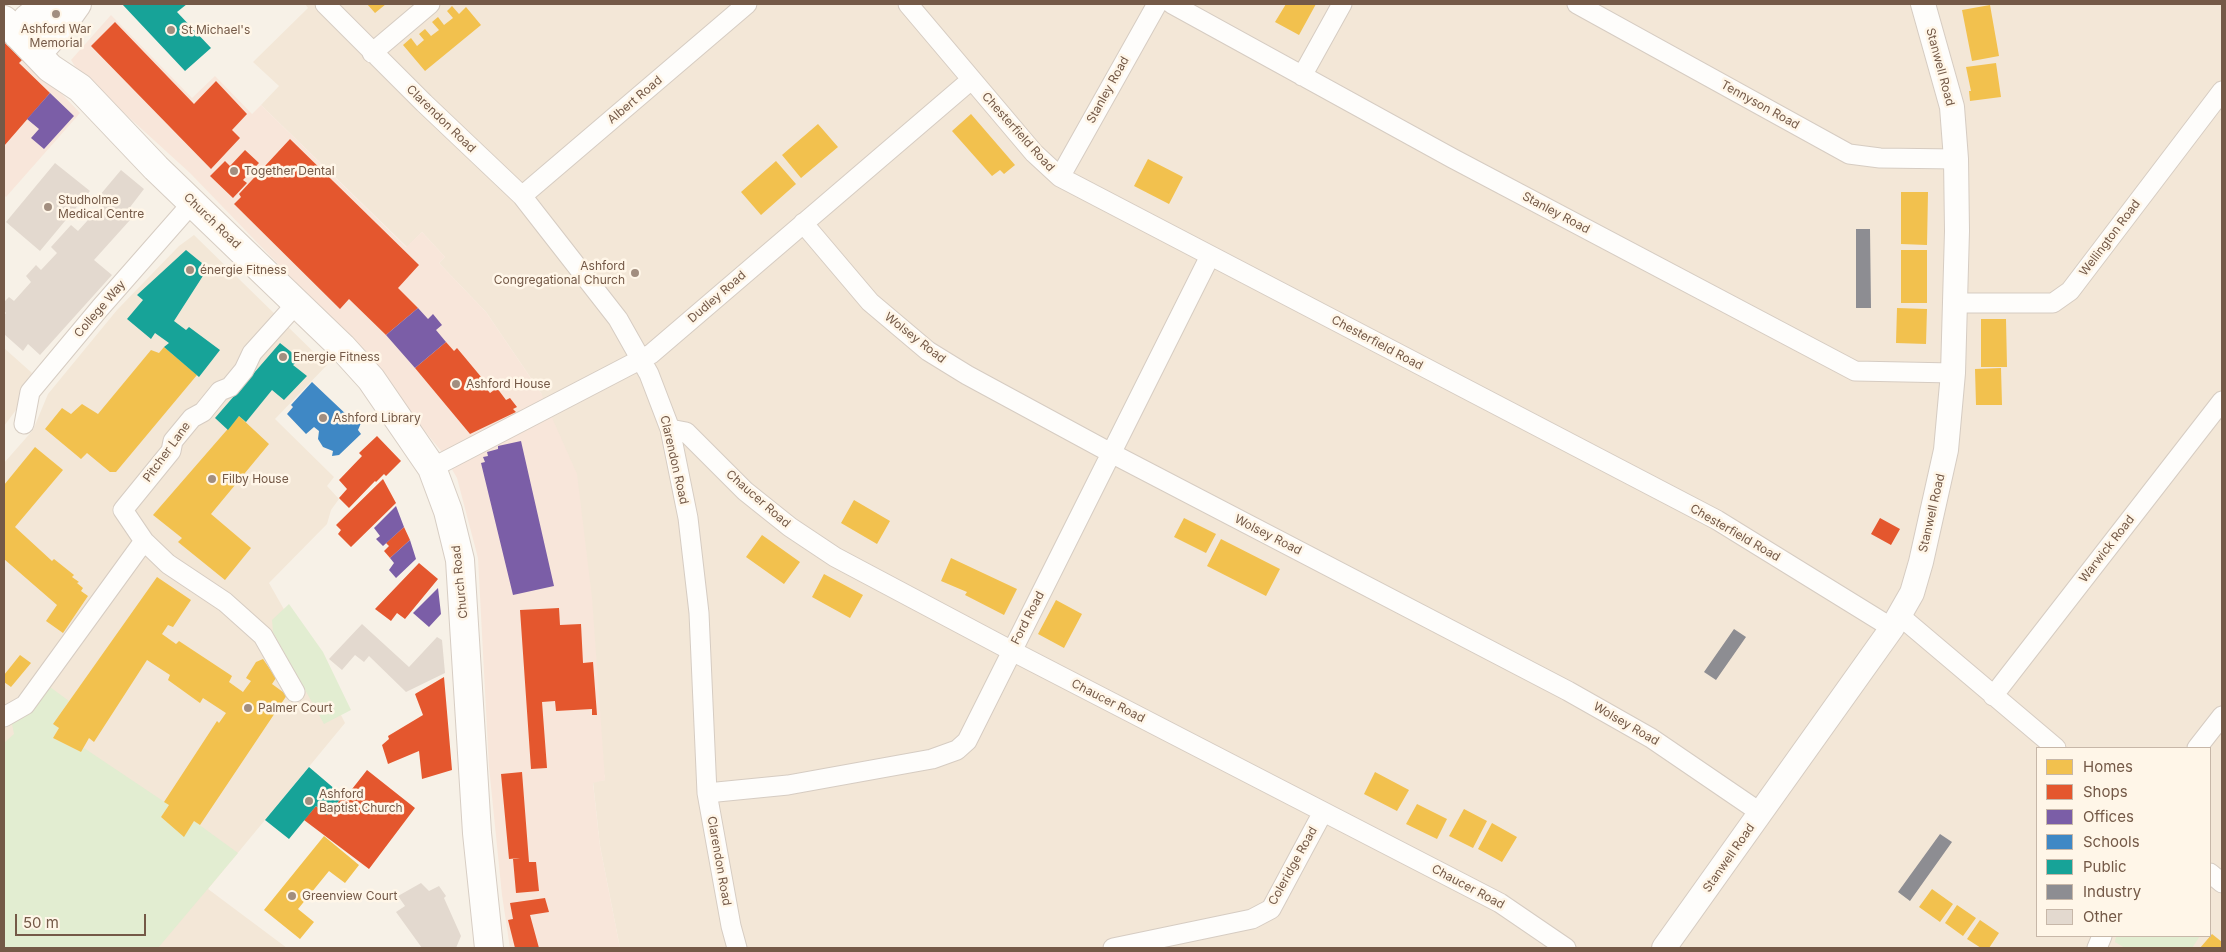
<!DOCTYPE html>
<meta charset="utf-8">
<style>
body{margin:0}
#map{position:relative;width:2226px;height:952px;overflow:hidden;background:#f7f1e7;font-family:Inter,sans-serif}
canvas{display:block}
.frame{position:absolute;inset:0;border:5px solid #745947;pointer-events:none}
.legend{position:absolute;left:2036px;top:747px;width:175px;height:190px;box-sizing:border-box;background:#fff6e8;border:1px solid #c7b7a8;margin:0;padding:6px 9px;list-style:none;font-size:15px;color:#745947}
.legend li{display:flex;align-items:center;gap:10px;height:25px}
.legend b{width:25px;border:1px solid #c7b7a8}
.scale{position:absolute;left:15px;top:914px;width:131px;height:22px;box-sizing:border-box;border:2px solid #745947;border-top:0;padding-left:6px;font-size:15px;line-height:18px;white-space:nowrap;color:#745947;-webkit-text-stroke:4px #fff6e8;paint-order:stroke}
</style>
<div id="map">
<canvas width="2226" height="952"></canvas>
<div class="frame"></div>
<ul class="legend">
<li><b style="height:14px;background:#f2c14e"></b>Homes</li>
<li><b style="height:14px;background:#e4572e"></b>Shops</li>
<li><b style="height:14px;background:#7b5ea7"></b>Offices</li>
<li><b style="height:14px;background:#3f88c5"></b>Schools</li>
<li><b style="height:14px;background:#17a398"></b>Public</li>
<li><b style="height:14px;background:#8d8d92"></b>Industry</li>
<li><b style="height:14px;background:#e3d9cf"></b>Other</li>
</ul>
<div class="scale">50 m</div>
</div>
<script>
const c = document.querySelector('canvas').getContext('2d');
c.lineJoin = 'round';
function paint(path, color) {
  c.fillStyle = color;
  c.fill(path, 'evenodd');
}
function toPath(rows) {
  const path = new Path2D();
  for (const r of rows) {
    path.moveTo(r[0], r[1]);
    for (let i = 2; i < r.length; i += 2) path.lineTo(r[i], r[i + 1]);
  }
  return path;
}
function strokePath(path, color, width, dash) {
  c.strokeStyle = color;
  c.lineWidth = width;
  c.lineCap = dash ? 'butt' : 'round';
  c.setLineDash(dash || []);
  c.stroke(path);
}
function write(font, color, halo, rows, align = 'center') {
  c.font = font + ' Inter,sans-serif';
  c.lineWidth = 5;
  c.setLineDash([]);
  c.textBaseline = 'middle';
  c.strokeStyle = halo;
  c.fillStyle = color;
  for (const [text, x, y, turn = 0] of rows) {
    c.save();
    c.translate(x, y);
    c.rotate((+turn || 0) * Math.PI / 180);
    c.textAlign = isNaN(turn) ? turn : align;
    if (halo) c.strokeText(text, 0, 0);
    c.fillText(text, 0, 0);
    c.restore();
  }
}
const residential = toPath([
 [305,4,2222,4,2222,948,620,948,600,846,593,782,605,780,541,393,486,312,439,263,445,257,422,232,407,247,261,105,279,86,253,62,308,8],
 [2037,748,2210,748,2210,936,2037,936],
 [194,235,327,365,275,419,334,477,327,486,339,499,331,510,327,524,269,583,319,671,345,723,208,889,287,948,4,948,4,463,33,430,48,394,117,310,179,246],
 [4,348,32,373,22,402,4,426]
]);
const commercial = toPath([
 [111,15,192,98,215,76,252,114,261,105,406,247,422,232,445,257,439,263,486,312,541,393,577,474,592,598,605,780,593,783,600,846,620,948,510,948,502,895,489,767,478,558,457,478,442,452,332,320,190,173,78,71,71,60],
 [4,36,29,59,80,113,6,197,4,195]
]);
const green = toPath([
 [289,604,323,652,351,710,324,724,273,632,272,620],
 [50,687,69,701,53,724,59,728,53,738,81,752,84,748,169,805,161,817,184,836,194,821,238,853,158,948,4,948,4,743,14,734,12,724,27,715],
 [2116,936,2200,936,2192,948,2125,948,2115,942]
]);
const homes = toPath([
 [367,4,386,4,375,13],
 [1286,4,1316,4,1299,35,1275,22],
 [1990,5,1999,56,1972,61,1962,10],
 [452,6,459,14,466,7,481,25,425,71,403,45,411,38,417,46,424,40,419,34,425,29,431,36,439,30,432,22,438,17,444,25,453,18,447,11],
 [1996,63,2001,97,1970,101,1969,91,1971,91,1966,67],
 [971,114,1015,165,1004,174,1000,170,992,176,952,131],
 [818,124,838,147,801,178,782,155],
 [1148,159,1183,177,1169,204,1134,186],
 [776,161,796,184,761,215,741,192],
 [1901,192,1928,192,1927,245,1901,244],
 [1901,250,1927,250,1927,303,1901,303],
 [1897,308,1927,309,1926,344,1896,343],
 [1981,319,2006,319,2007,367,1981,367],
 [164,347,197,375,116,472,110,472,87,453,81,459,45,429,62,408,71,414,82,404,98,414,151,350,159,353],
 [2001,368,2002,405,1976,405,1975,369],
 [239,416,269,444,211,514,251,548,225,580,178,542,182,538,153,515],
 [35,447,63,470,15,527,52,561,54,559,74,575,72,577,79,582,77,583,83,588,81,591,88,596,63,633,46,621,57,605,4,559,4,485],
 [854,500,890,521,877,544,841,523],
 [1184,518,1216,534,1206,553,1174,537],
 [762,535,800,562,784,584,746,557],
 [1221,539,1280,569,1266,596,1207,566],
 [951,558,1017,589,1004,615,965,595,967,592,941,581],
 [824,574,863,595,850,618,812,597],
 [157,577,191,600,173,627,168,625,162,634,176,644,179,641,232,676,229,682,243,692,251,681,246,678,256,662,263,659,276,678,272,684,287,695,200,825,194,821,184,837,161,817,169,805,164,802,217,721,219,723,226,713,203,698,200,703,168,680,170,675,147,660,94,742,89,738,81,752,53,738,59,728,53,724],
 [1056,600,1082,614,1064,648,1038,634],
 [20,655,31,663,11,687,4,682,4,675],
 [1375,772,1409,790,1397,811,1364,794],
 [1417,804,1447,819,1437,839,1406,824],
 [1464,809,1487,821,1473,848,1449,836],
 [1492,823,1517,837,1502,862,1478,849],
 [324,836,359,865,345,883,329,871,298,909,314,922,300,939,264,910],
 [1932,889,1953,904,1940,922,1919,907],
 [1957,905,1976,918,1963,936,1945,923],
 [1980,920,1999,933,1989,948,1981,948,1967,939],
 [2212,934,2222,942,2222,948,2200,948]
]);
const shops = toPath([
 [115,22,194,104,216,81,247,114,232,130,240,138,211,169,91,46],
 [4,42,22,60,19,63,50,93,4,146],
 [290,139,419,265,398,288,418,308,386,335,349,299,340,309,234,204,241,197,239,194],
 [245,150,259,163,243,180,247,183,233,198,210,176,225,161,230,166],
 [446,342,454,351,457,348,482,378,479,380,490,393,497,388,506,400,510,398,517,407,513,409,516,412,470,434,415,368],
 [377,436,401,461,386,476,384,474,376,482,375,481,349,508,339,498,347,489,339,480,362,456,359,453],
 [383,479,396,503,351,547,338,534,341,530,336,525],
 [1880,518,1900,529,1891,545,1871,534],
 [404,527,410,540,390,558,384,551,389,546,386,543],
 [419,563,438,579,405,619,397,613,391,621,375,609],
 [559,608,560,625,581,624,583,663,593,662,597,715,592,715,592,709,556,711,555,701,542,702,547,768,531,769,520,610],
 [444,677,452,770,422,779,419,751,388,764,382,745,389,739,388,736,423,715,415,694],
 [367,770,415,808,369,869,304,820,316,806,327,815,343,796,345,798],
 [522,772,529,862,536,862,539,891,516,893,513,859,520,858,509,859,501,774],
 [545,898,549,912,530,915,539,948,515,948,508,920,513,919,510,903]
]);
const offices = toPath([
 [50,93,74,116,44,149,31,138,39,129,27,119],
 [418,308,428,319,433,314,442,325,436,330,446,342,415,368,386,335],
 [521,441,554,586,513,595,481,463,485,462,483,457,488,456,487,452,498,449,498,446],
 [396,506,404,527,383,546,376,539,380,536,374,528],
 [410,540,416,559,396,578,389,570,394,563,390,558],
 [438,588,441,614,429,627,413,613]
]);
const schools = toPath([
 [312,382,349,417,351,414,361,423,358,430,361,434,339,455,332,456,333,451,323,447,318,439,319,431,314,427,306,434,287,414,293,407,291,405]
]);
const public = toPath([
 [122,4,187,4,177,12,211,48,185,71],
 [186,250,208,268,174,321,186,330,189,327,220,350,199,377,164,347,169,343,155,333,151,339,127,319,143,300,137,295],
 [280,343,300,359,293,365,307,376,284,400,272,390,246,422,239,416,228,430,215,418],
 [309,767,343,796,327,815,316,806,289,839,265,820]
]);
const industry = toPath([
 [1856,229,1870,229,1871,308,1856,308],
 [1734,629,1746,637,1716,680,1704,672],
 [1940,834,1952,842,1910,901,1898,892]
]);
const building = toPath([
 [55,163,90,191,40,251,6,222],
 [121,170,144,189,124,215,130,220,94,260,112,275,40,355,28,344,23,351,4,334,4,315,6,313,4,311,4,302,9,297,14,301,31,282,26,276,36,265,41,270,57,253,51,247,71,225,78,231,106,200,100,195],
 [362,624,409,667,437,637,442,640,445,673,406,692,369,656,364,662,355,655,342,670,329,659],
 [421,883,429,891,439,886,446,896,444,898,461,936,456,948,422,948,396,912,405,906,398,896]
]);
const minor = toPath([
 [325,4,424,103,522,196,618,319,649,374,670,429,688,518,699,613,707,793,731,926,737,948],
 [908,4,1034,153,1060,177,1717,520,1892,628],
 [1172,4,1452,158,1855,371,1953,373],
 [1577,4,1849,154,1880,158,1956,159],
 [372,53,430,4],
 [1302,76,1342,4],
 [1060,177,1157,4],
 [522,196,747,4],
 [803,223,870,302,928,351,967,375,1111,453,1568,691,1651,738,1761,813],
 [1955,303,2053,303,2070,291,2222,91],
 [24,424,30,392,100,308,193,202],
 [670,429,686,432,745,491,790,527,835,557,1012,651,1500,903,1566,948],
 [432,468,651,354,971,80],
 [1900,616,2056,748],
 [295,692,263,636,225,602,168,564,144,541,123,510,171,451,173,441,192,418,203,412,220,391,230,387,244,370,252,353,297,303],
 [1993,696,2222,401],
 [4,717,25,705,144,541],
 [2197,748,2222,716],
 [707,793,788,785,932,759,957,750,967,741,1210,256],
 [2210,873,2222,883],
 [1113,948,1252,919,1271,909,1323,812],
 [2097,948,2102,936]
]);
const tertiary = toPath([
 [1664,948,1892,628,1912,593,1921,562,1946,450,1953,373,1957,231,1956,159,1952,107,1923,4]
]);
const secondary = toPath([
 [4,20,50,68,80,88,156,168,342,347,371,379,432,468,448,511,460,560,477,833,489,948],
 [18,35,27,19,46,4],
 [37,54,60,28,77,4]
]);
const markers = [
 [56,14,5,"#a28e7f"],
 [171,30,5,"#a28e7f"],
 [234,171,5,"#a28e7f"],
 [48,207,5,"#a28e7f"],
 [190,270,5,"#a28e7f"],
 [635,273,5,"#a28e7f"],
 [283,357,5,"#a28e7f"],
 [456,384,5,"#a28e7f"],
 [323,418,5,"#a28e7f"],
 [212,479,5,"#a28e7f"],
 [248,708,5,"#a28e7f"],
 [309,801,5,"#a28e7f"],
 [292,896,5,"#a28e7f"]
];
const poiNames = [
 ["Ashford War",56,29,"center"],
 ["Memorial",56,43,"center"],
 ["St Michael's",181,30],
 ["Together Dental",244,171],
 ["Studholme",58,200],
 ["Medical Centre",58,214],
 ["Ashford",625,266,"right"],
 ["Congregational Church",625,280,"right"],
 ["énergie Fitness",200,270],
 ["Energie Fitness",293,357],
 ["Ashford House",466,384],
 ["Ashford Library",333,418],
 ["Filby House",222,479],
 ["Palmer Court",258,708],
 ["Ashford",319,794],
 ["Baptist Church",319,808],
 ["Greenview Court",302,896]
];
const streetNames = [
 ["Stanwell Road",1940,67,75],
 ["Stanley Road",1108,90,-61],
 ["Albert Road",635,100,-40],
 ["Tennyson Road",1760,105,29],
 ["Clarendon Road",441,119,44],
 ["Chesterfield Road",1018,132,48],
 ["Stanley Road",1556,213,28],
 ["Church Road",212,221,44],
 ["Wellington Road",2110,238,-53],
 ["Dudley Road",717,297,-41],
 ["College Way",100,309,-49],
 ["Wolsey Road",915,338,38],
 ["Chesterfield Road",1377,343,28],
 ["Pitcher Lane",167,452,-54],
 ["Clarendon Road",674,460,77],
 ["Chaucer Road",758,499,41],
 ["Stanwell Road",1932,513,-77],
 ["Chesterfield Road",1735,533,30],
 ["Wolsey Road",1268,535,27],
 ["Warwick Road",2107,549,-52],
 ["Church Road",460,582,-96],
 ["Ford Road",1028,618,-63],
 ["Chaucer Road",1108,701,27],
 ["Wolsey Road",1626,724,30],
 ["Stanwell Road",1729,858,-55],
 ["Clarendon Road",719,861,80],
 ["Coleridge Road",1293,866,-61],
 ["Chaucer Road",1468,887,28]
];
paint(residential, '#f3e7d7');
paint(commercial, '#f8e6da');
paint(green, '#e2edd1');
paint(homes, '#f2c14e');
paint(shops, '#e4572e');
paint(offices, '#7b5ea7');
paint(schools, '#3f88c5');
paint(public, '#17a398');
paint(industry, '#8d8d92');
paint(building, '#e3d9cf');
strokePath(minor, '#d6ccc2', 21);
strokePath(tertiary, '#d6ccc2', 26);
strokePath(secondary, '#d7cdc3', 30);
strokePath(minor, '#fefdfb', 19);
strokePath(tertiary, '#fefdfb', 24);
strokePath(secondary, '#fefdfb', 28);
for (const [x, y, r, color] of markers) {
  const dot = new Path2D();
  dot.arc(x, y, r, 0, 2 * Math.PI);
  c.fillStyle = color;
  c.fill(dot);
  strokePath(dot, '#fff6e8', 2);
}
write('12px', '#745947', '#fff6e8', poiNames, 'left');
write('12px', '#745947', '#fff6e8', streetNames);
</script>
